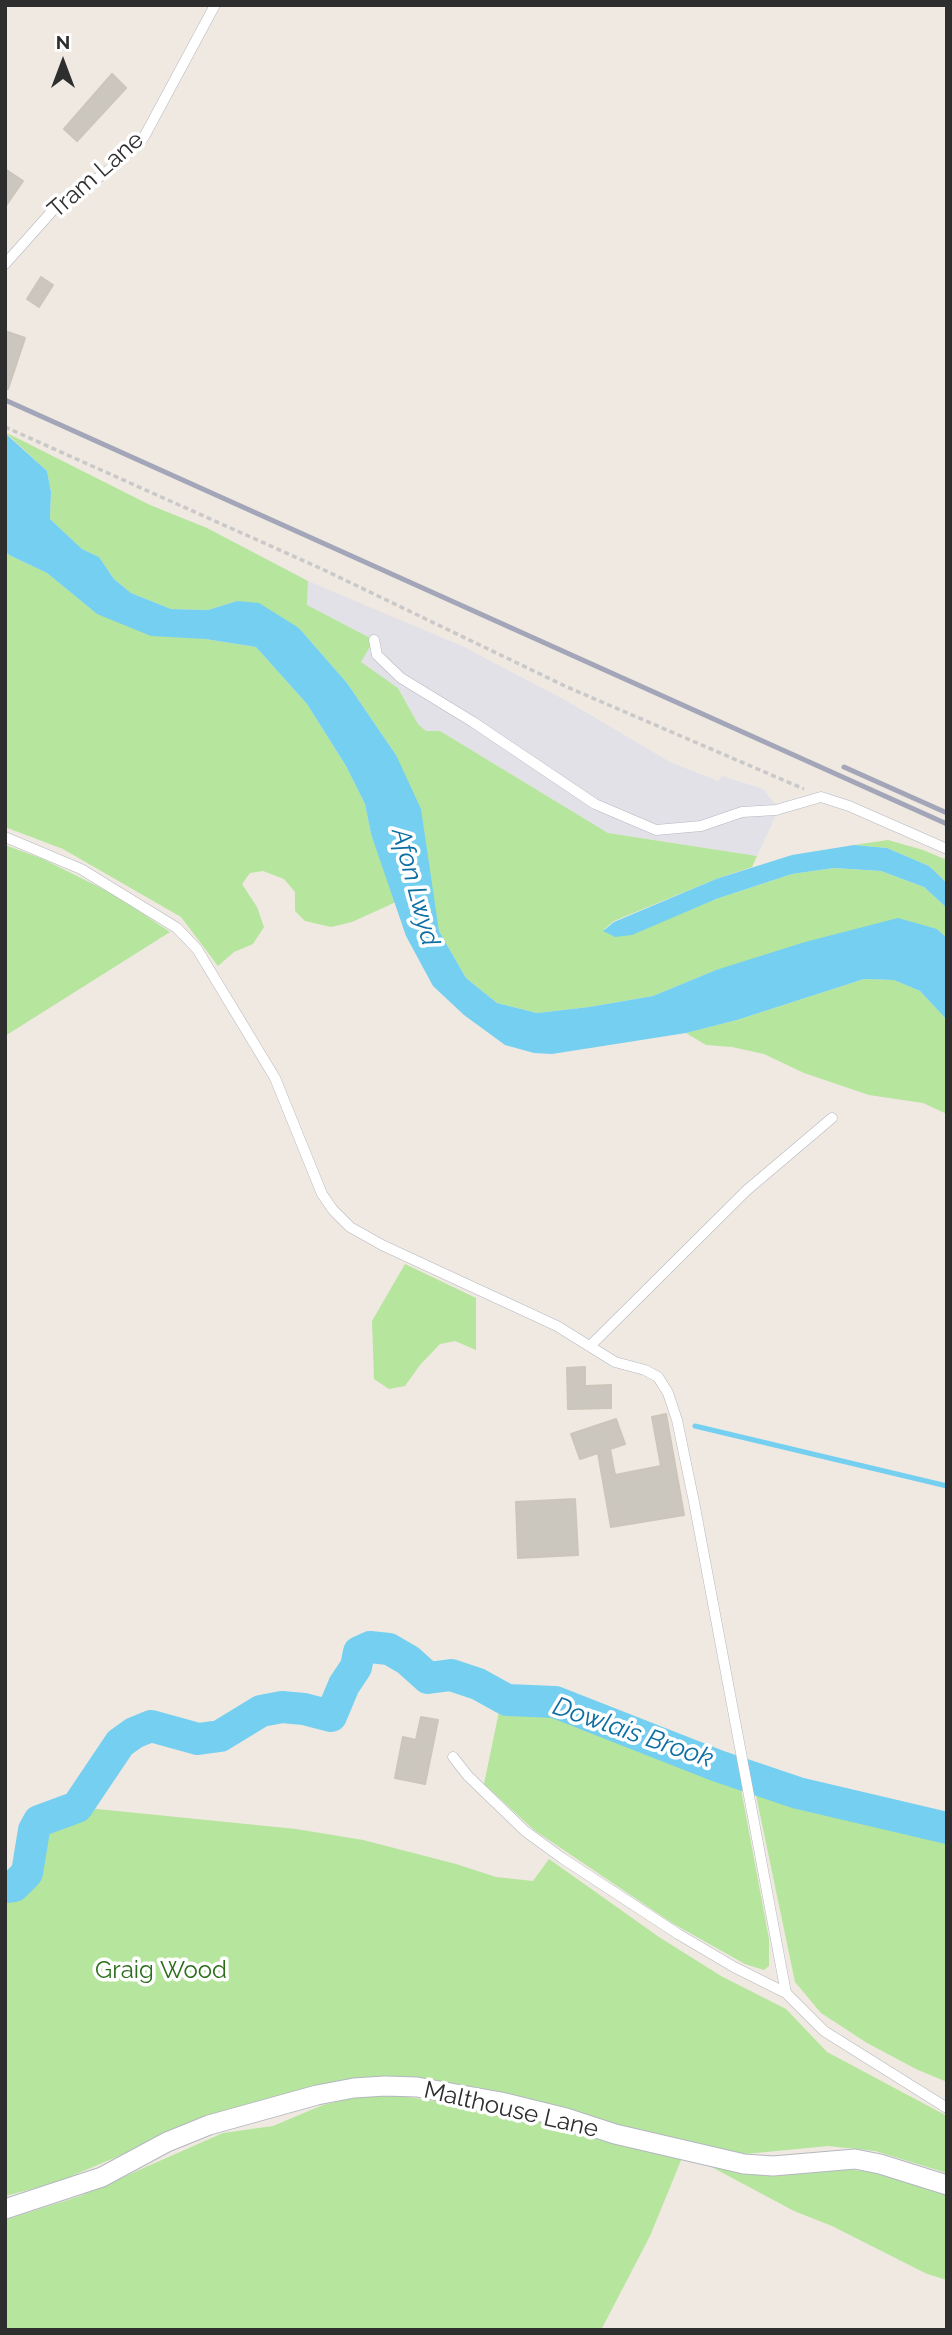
<!DOCTYPE html>
<style>
body{margin:0}
#map{position:relative;width:952px;height:2335px;overflow:hidden;background:#efe9e1;font-family:Raleway,sans-serif}
canvas{display:block}
.frame{position:absolute;inset:0;border:7px solid #2e2e2e;pointer-events:none}
.north{position:absolute;left:28px;top:28px;width:70px;height:70px;-webkit-text-stroke:5px #fff;paint-order:stroke;rotate:0deg;font-size:19px;font-weight:700;line-height:28px;text-align:center;color:#2e2e2e}
.north::after{content:'';display:block;margin:auto;width:24px;height:32px;background:#2e2e2e;clip-path:polygon(50% 0,100% 100%,50% 72%,0 100%)}
</style>
<div id="map">
<canvas width="952" height="2335"></canvas>
<div class="frame"></div>
<div class="north">N</div>
</div>
<script>
const c = document.querySelector('canvas').getContext('2d');
c.lineJoin = 'round';
function paint(path, color) {
  c.fillStyle = color;
  c.fill(path, 'evenodd');
}
function toPath(rows) {
  const path = new Path2D();
  for (const r of rows) {
    path.moveTo(r[0], r[1]);
    for (let i = 2; i < r.length; i += 2) path.lineTo(r[i], r[i + 1]);
  }
  return path;
}
function strokePath(path, color, width, dash) {
  c.strokeStyle = color;
  c.lineWidth = width;
  c.lineCap = dash ? 'butt' : 'round';
  c.setLineDash(dash || []);
  c.stroke(path);
}
function write(font, color, halo, rows, align = 'center') {
  c.font = font + ' Raleway,sans-serif';
  c.lineWidth = 7;
  c.setLineDash([]);
  c.textBaseline = 'middle';
  c.strokeStyle = halo;
  c.fillStyle = color;
  for (const [text, x, y, turn = 0] of rows) {
    c.save();
    c.translate(x, y);
    c.rotate((+turn || 0) * Math.PI / 180);
    c.textAlign = isNaN(turn) ? turn : align;
    if (halo) c.strokeText(text, 0, 0);
    c.fillText(text, 0, 0);
    c.restore();
  }
}
const industrial = toPath([
 [308,581,462,646,565,700,670,762,718,781,722,776,763,789,776,805,775,817,757,856,608,833,440,731,426,731,418,724,398,688,360,662,374,640,307,605]
]);
const green = toPath([
 [5,432,150,505,207,528,308,581,307,605,374,640,361,662,398,688,418,724,426,731,440,731,608,833,757,856,752,867,716,879,614,921,603,930,716,899,792,874,834,868,881,871,924,887,947,908,947,938,937,929,716,970,653,996,589,1007,537,1013,497,1003,466,978,439,931,433,899,396,755,347,683,299,628,237,601,208,610,171,609,131,593,114,579,99,557,82,549,50,519,51,492,47,471],
 [5,550,9,555,47,573,97,614,205,639,256,647,307,704,346,766,365,804,371,834,396,902,352,922,331,927,305,921,295,911,295,892,284,879,263,871,250,873,242,884,257,907,264,927,253,944,234,952,218,966,181,917,63,849,5,827],
 [888,840,923,850,947,860,947,883,929,866,887,848,854,845],
 [5,845,43,859,115,895,170,932,5,1036],
 [864,979,894,980,920,991,947,1020,947,1114,923,1103,869,1095,804,1073,764,1054,732,1047,706,1045,686,1033,737,1020],
 [405,1264,476,1298,476,1350,455,1341,440,1344,420,1365,405,1386,389,1389,374,1379,372,1321],
 [502,1697,507,1700,555,1702,738,1773,769,1939,769,1966,764,1970,745,1964,672,1923,534,1830,484,1784],
 [752,1776,798,1793,947,1828,947,2082,916,2069,867,2043,821,2013,795,1982],
 [77,1807,296,1829,363,1840,456,1864,496,1877,533,1881,549,1859,659,1937,721,1976,786,2009,827,2052,947,2116,947,2173,875,2151,828,2146,745,2154,672,2139,514,2097,380,2077,126,2153,55,2183,5,2196,5,1887,14,1886,27,1873,34,1830,39,1821],
 [394,2095,484,2108,682,2158,650,2236,601,2330,5,2330,5,2220,80,2196,223,2133,273,2126,323,2105,360,2096],
 [706,2164,844,2169,884,2173,947,2195,947,2280,927,2274,832,2226,794,2211]
]);
const water = toPath([
 [5,433,47,471,51,492,50,519,82,549,99,557,114,579,131,593,171,609,208,610,237,601,259,603,299,628,347,683,396,755,421,809,439,931,466,978,497,1003,537,1013,589,1007,653,996,716,970,805,942,898,918,937,929,947,938,947,1020,920,991,894,980,864,979,737,1020,686,1033,552,1054,534,1053,505,1045,464,1015,433,986,406,936,371,834,365,804,346,766,307,704,256,647,205,639,151,636,97,614,47,573,9,555,5,550],
 [854,845,887,848,929,866,947,883,947,908,924,887,881,871,834,868,792,874,716,899,632,935,615,937,603,931,614,922,716,879,792,855]
]);
const stream = toPath([
 [695,1426,947,1486]
]);
const river = toPath([
 [5,1887,14,1886,27,1873,34,1830,39,1821,77,1807,120,1743,134,1733,151,1726,198,1739,220,1736,261,1711,282,1707,304,1709,331,1716,344,1685,356,1667,359,1652,370,1647,389,1649,408,1660,428,1678,451,1675,478,1684,507,1700,555,1702,718,1766,798,1793,947,1828]
]);
const building = toPath([
 [112,74,126,88,77,141,64,129,112,74],
 [5,169,23,181,5,207,5,169],
 [41,277,53,285,39,307,27,299,41,277],
 [5,331,25,338,8,389,5,388,5,331],
 [585,1367,585,1386,611,1385,611,1408,568,1409,567,1368,585,1367],
 [666,1414,684,1515,611,1527,598,1453,580,1459,571,1434,616,1419,625,1444,610,1449,615,1475,661,1466,652,1417,666,1414],
 [575,1499,578,1555,518,1558,516,1502,575,1499],
 [421,1717,438,1720,425,1784,395,1778,403,1737,416,1740,421,1717]
]);
const path = toPath([
 [5,427,322,569,567,687,804,789]
]);
const service = toPath([
 [5,264,54,209,109,170,144,137,215,5],
 [374,640,377,655,401,678,473,722,595,804,656,830,701,826,742,812,776,810,821,797,849,806,947,849],
 [5,837,81,869,177,928,197,949,275,1078,322,1194,333,1210,350,1227,382,1245,557,1326,615,1362,645,1370,658,1377,668,1393,677,1420,694,1502,786,1993],
 [590,1346,747,1190,832,1118],
 [453,1757,468,1776,525,1831,562,1858,678,1934,734,1967,786,1993,824,2031,947,2108]
]);
const minor = toPath([
 [5,2209,102,2177,167,2142,209,2125,317,2095,354,2088,385,2086,417,2087,501,2102,566,2118,615,2134,744,2164,773,2166,855,2159,880,2164,947,2185]
]);
const rail = toPath([
 [5,400,947,824],
 [844,767,947,813]
]);
const streetNames = [
 ["Tram Lane",96,175,-41],
 ["Malthouse Lane",511,2110,13]
];
const parkNames = [
 ["Graig Wood",161,1971]
];
const waterNames = [
 ["Afon Lwyd",415,887,75],
 ["Dowlais Brook",633,1733,19]
];
paint(industrial, '#e3e1e8');
paint(green, '#b6e59e');
paint(water, '#75cff0');
strokePath(stream, '#75cff0', 5);
strokePath(river, '#75cff0', 32);
paint(building, '#cbc7bf');
strokePath(building, '#cbc5ba', 2);
strokePath(service, '#b4b7c1', 11);
strokePath(minor, '#b4b7c1', 21);
strokePath(path, '#c9c9c9', 3.5, [5, 3.5]);
strokePath(service, '#fff', 10);
strokePath(minor, '#fff', 19);
strokePath(rail, '#a3a6b8', 5);
write('24px', '#2e2e2e', '#fff', streetNames);
write('24px', '#2c6e1b', '#fff', parkNames);
write('italic 26px', '#0d6fa3', '#fff', waterNames);
</script>
